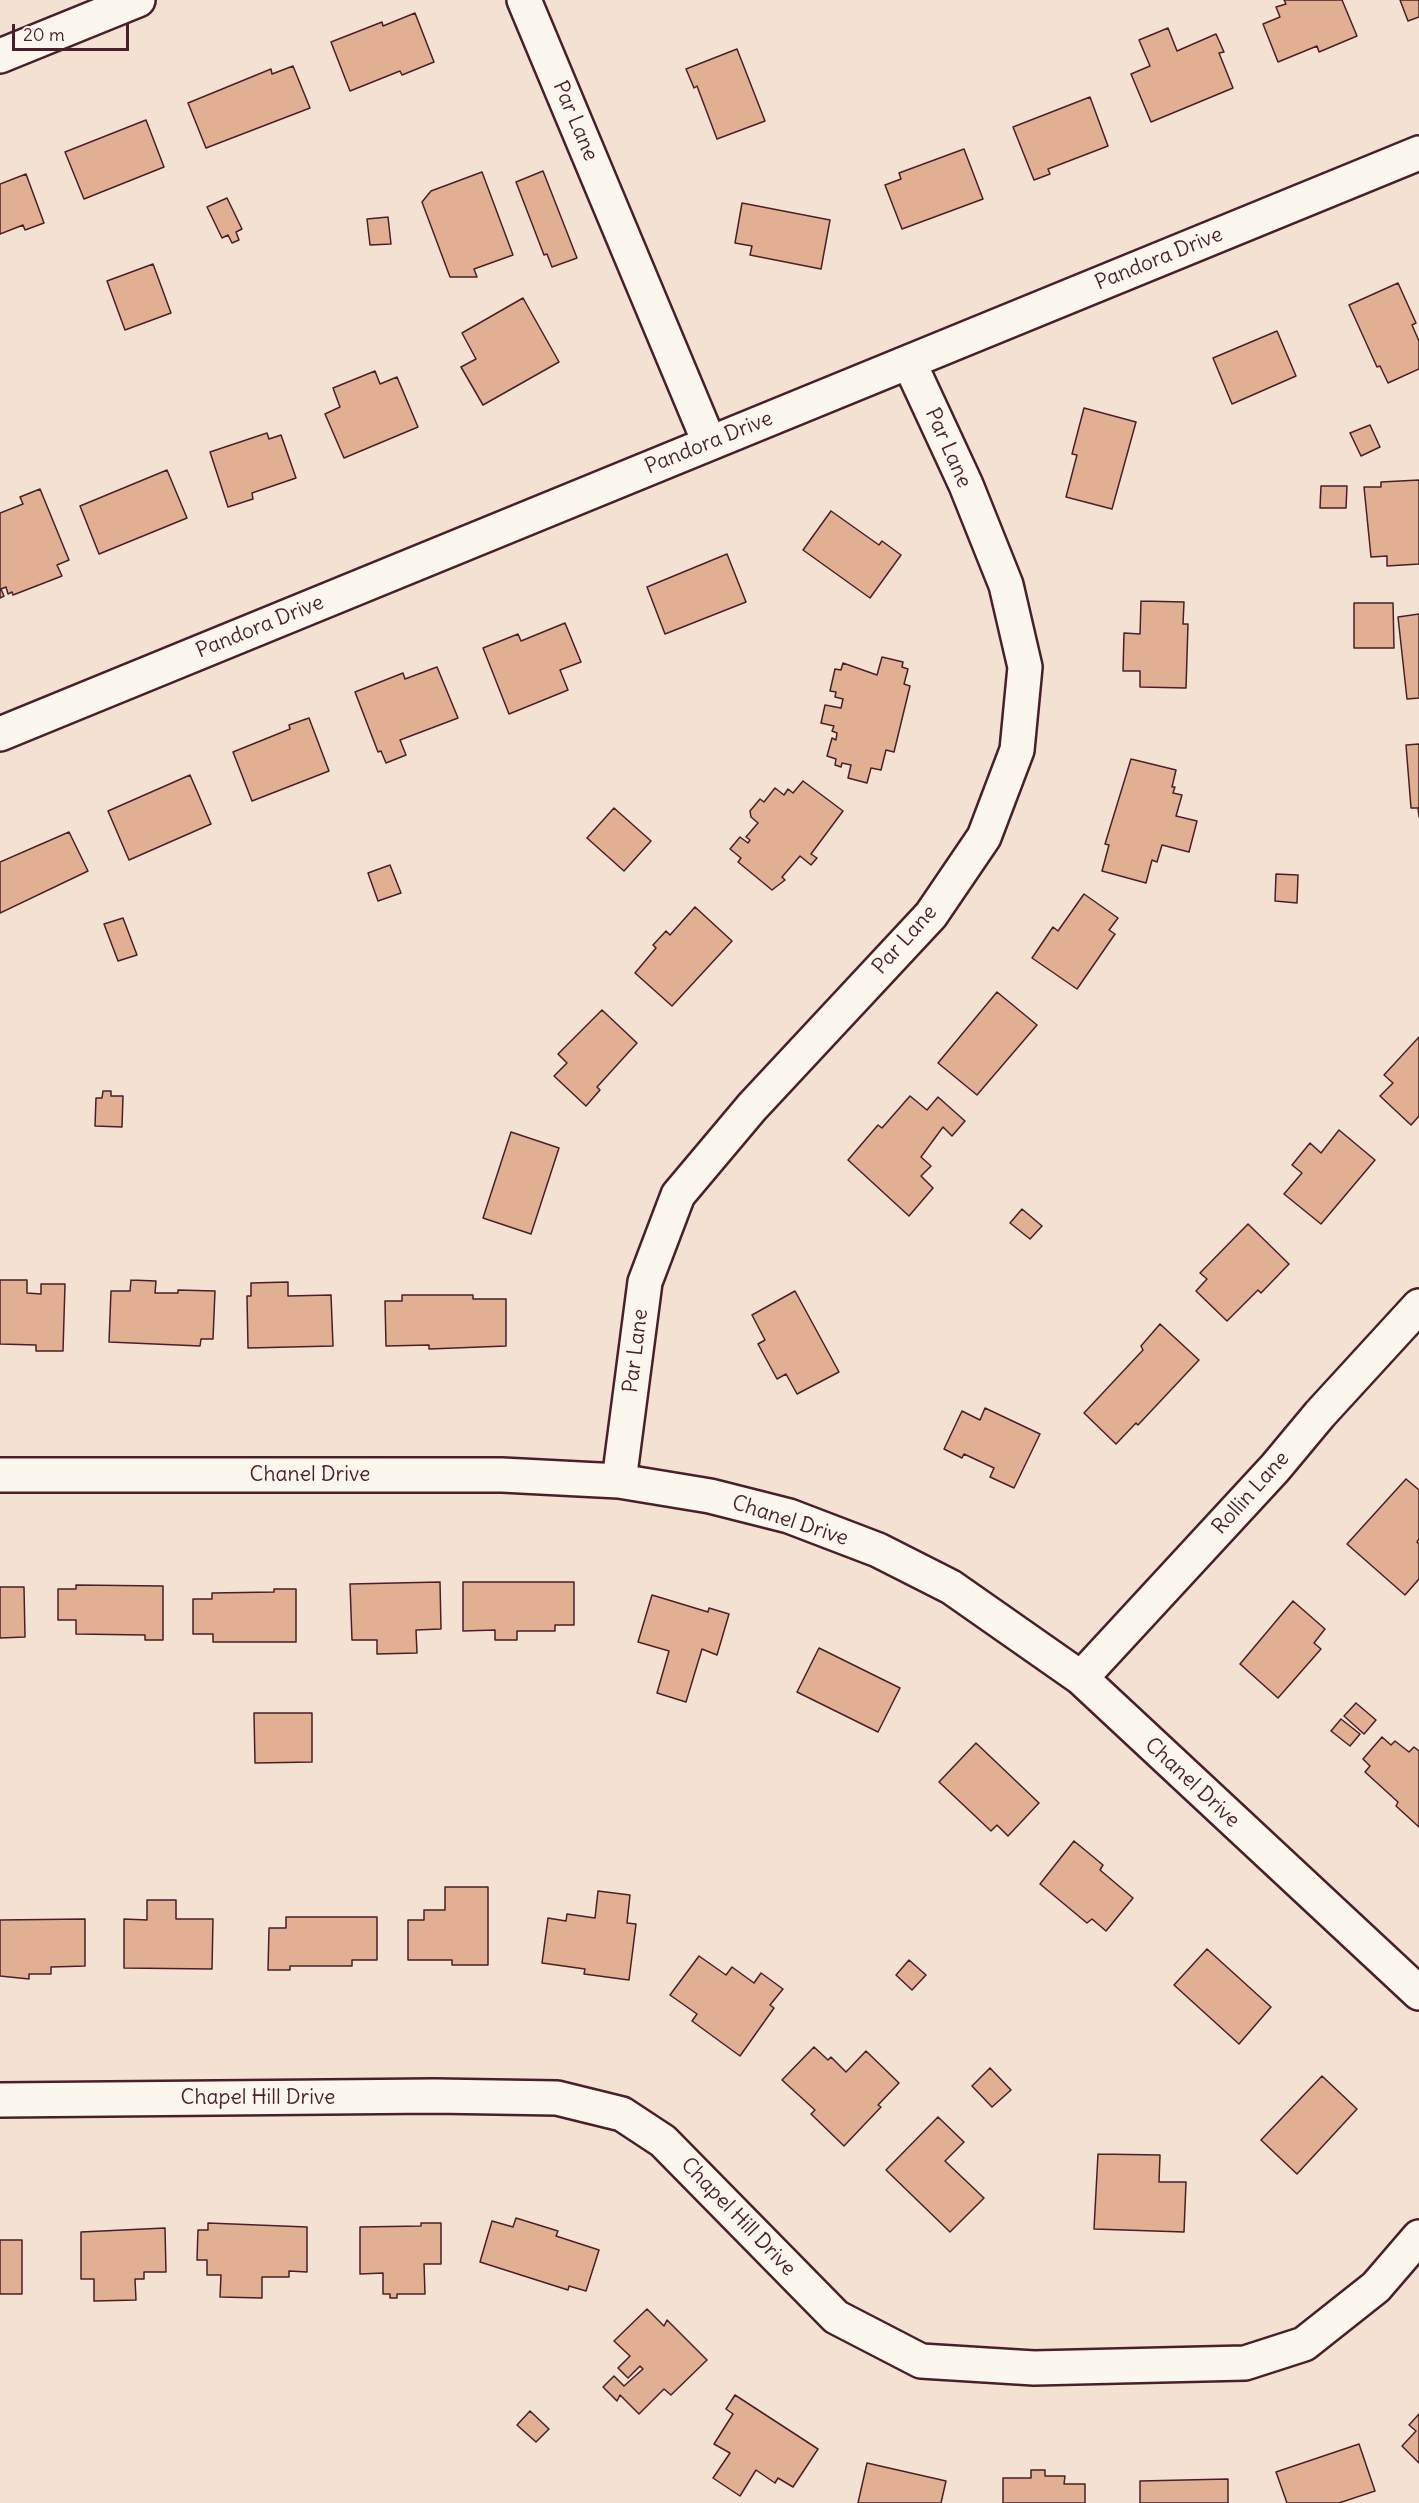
<!DOCTYPE html>
<style>
body{margin:0}
#map{position:relative;width:1419px;height:2503px;overflow:hidden;background:#f3e2d1;font-family:Delius,sans-serif}
canvas{display:block}
.scale{position:absolute;left:12px;top:24px;width:117px;height:27px;box-sizing:border-box;border:3px solid #4a1f2b;border-top:0;padding-left:8px;font-size:18px;line-height:21px;white-space:nowrap;color:#4a1f2b;-webkit-text-stroke:4px #fbf7ec;paint-order:stroke}
</style>
<div id="map">
<canvas width="1419" height="2503"></canvas>
<div class="scale">20 m</div>
</div>
<script>
const c = document.querySelector('canvas').getContext('2d');
c.lineJoin = 'round';
function paint(path, color) {
  c.fillStyle = color;
  c.fill(path, 'evenodd');
}
function toPath(rows) {
  const path = new Path2D();
  for (const r of rows) {
    path.moveTo(r[0], r[1]);
    for (let i = 2; i < r.length; i += 2) path.lineTo(r[i], r[i + 1]);
  }
  return path;
}
function strokePath(path, color, width, dash) {
  c.strokeStyle = color;
  c.lineWidth = width;
  c.lineCap = dash ? 'butt' : 'round';
  c.setLineDash(dash || []);
  c.stroke(path);
}
function write(font, color, halo, rows, align = 'center') {
  c.font = font + ' Delius,sans-serif';
  c.lineWidth = 6;
  c.setLineDash([]);
  c.textBaseline = 'middle';
  c.strokeStyle = halo;
  c.fillStyle = color;
  for (const [text, x, y, turn = 0] of rows) {
    c.save();
    c.translate(x, y);
    c.rotate((+turn || 0) * Math.PI / 180);
    c.textAlign = isNaN(turn) ? turn : align;
    if (halo) c.strokeText(text, 0, 0);
    c.fillText(text, 0, 0);
    c.restore();
  }
}
const building = toPath([
 [1284,0,1342,0,1357,36,1319,52,1317,46,1278,62,1263,24,1280,17,1276,7,1286,4,1284,0],
 [1400,0,1419,0,1419,17,1408,21,1400,0],
 [415,13,434,62,402,75,400,71,350,91,331,42,382,22,383,26,415,13],
 [1168,28,1177,51,1216,34,1224,52,1219,53,1233,88,1151,122,1131,74,1150,66,1139,40,1168,28],
 [737,49,765,121,717,139,697,86,694,88,686,69,737,49],
 [293,66,310,108,206,148,188,103,271,69,272,74,293,66],
 [1090,97,1108,146,1048,169,1050,174,1034,180,1013,127,1090,97],
 [146,120,164,167,84,199,65,152,146,120],
 [964,149,983,199,902,229,885,185,901,179,899,173,964,149],
 [543,171,577,258,552,267,547,254,544,255,516,182,543,171],
 [482,172,513,255,474,269,477,277,450,277,422,202,431,191,482,172],
 [26,174,44,223,25,230,23,225,0,234,0,184,26,174],
 [227,198,242,229,236,232,239,240,232,243,228,235,222,238,207,207,227,198],
 [742,203,830,220,821,269,750,255,752,246,735,243,742,203],
 [388,217,391,244,370,245,367,219,388,217],
 [153,264,171,313,125,330,107,281,153,264],
 [1398,283,1416,323,1412,325,1419,341,1419,369,1388,383,1380,366,1377,367,1349,305,1398,283],
 [523,298,559,362,483,405,461,367,476,359,462,333,523,298],
 [1277,331,1296,376,1232,404,1213,358,1277,331],
 [375,371,380,384,397,377,418,427,344,458,325,414,340,407,333,388,375,371],
 [1084,408,1136,422,1112,509,1066,497,1077,455,1072,454,1084,408],
 [1370,425,1380,447,1361,456,1350,433,1370,425],
 [267,433,269,439,281,435,296,478,252,493,253,499,228,507,210,452,267,433],
 [167,470,187,518,99,554,80,506,167,470],
 [1419,480,1419,564,1387,566,1387,556,1371,557,1364,487,1381,487,1381,482,1419,480],
 [1321,486,1347,486,1346,508,1320,508,1321,486],
 [40,489,69,560,57,565,62,576,13,595,12,592,8,594,6,587,1,589,4,596,0,598,0,513,23,504,20,497,40,489],
 [831,511,879,545,882,541,901,555,870,598,803,550,831,511],
 [727,554,746,602,665,634,647,587,727,554],
 [1141,601,1184,602,1183,624,1188,624,1186,688,1140,687,1140,671,1123,671,1124,633,1140,634,1141,601],
 [1354,603,1393,603,1394,648,1354,648,1354,603],
 [1419,614,1419,698,1407,699,1398,617,1419,614],
 [565,623,581,662,560,670,568,690,509,714,483,648,518,634,521,641,565,623],
 [882,657,903,662,902,667,908,669,904,684,910,686,894,752,886,750,881,770,871,768,867,783,848,778,851,765,842,763,841,767,835,765,836,759,827,756,832,738,836,740,837,733,832,731,834,726,821,723,825,705,841,708,843,699,835,697,836,692,830,691,835,669,841,670,843,663,877,675,882,657],
 [437,667,458,718,400,740,406,755,386,763,381,751,378,752,355,692,403,673,405,679,437,667],
 [309,718,329,771,252,801,233,752,290,729,289,725,309,718],
 [1419,744,1419,817,1418,808,1411,808,1406,745,1419,744],
 [1131,759,1176,770,1172,787,1175,787,1173,793,1182,795,1176,816,1197,821,1189,852,1162,845,1157,862,1152,860,1146,883,1102,871,1109,845,1105,844,1131,759],
 [190,775,211,824,129,860,108,811,190,775],
 [803,781,843,811,811,854,817,858,811,865,800,856,782,877,785,880,772,890,738,862,741,858,730,849,740,837,748,843,750,840,746,837,758,823,751,817,750,811,760,799,764,802,775,788,784,795,788,789,793,793,803,781],
 [614,808,651,841,624,871,587,838,614,808],
 [69,832,88,871,0,913,0,862,69,832],
 [390,865,401,893,378,901,368,873,390,865],
 [1276,874,1298,875,1297,903,1275,901,1276,874],
 [1084,894,1118,918,1109,930,1115,934,1077,989,1032,958,1053,927,1058,931,1084,894],
 [695,907,732,941,672,1006,635,973,656,948,653,945,666,931,670,935,695,907],
 [123,918,137,955,118,961,104,924,123,918],
 [997,992,1037,1025,977,1095,938,1063,997,992],
 [602,1010,637,1043,597,1087,600,1090,586,1106,554,1076,567,1063,558,1054,602,1010],
 [1419,1037,1419,1116,1411,1125,1380,1096,1393,1083,1384,1075,1419,1037],
 [103,1091,111,1091,111,1096,123,1096,122,1127,95,1126,96,1098,102,1098,103,1091],
 [910,1096,927,1110,938,1097,965,1121,952,1136,943,1127,921,1157,931,1166,921,1176,933,1188,909,1216,848,1160,878,1125,882,1128,910,1096],
 [1339,1130,1375,1160,1321,1224,1284,1194,1302,1173,1292,1165,1310,1143,1321,1153,1339,1130],
 [511,1132,559,1148,531,1234,483,1218,511,1132],
 [1022,1209,1042,1226,1030,1239,1010,1223,1022,1209],
 [1248,1224,1289,1264,1261,1293,1258,1290,1227,1321,1196,1291,1207,1279,1200,1273,1248,1224],
 [0,1280,27,1280,27,1293,41,1294,41,1284,65,1284,63,1351,36,1351,36,1345,0,1344,0,1280],
 [131,1280,156,1281,155,1293,178,1293,178,1290,215,1291,213,1339,201,1339,200,1346,109,1342,111,1291,130,1291,131,1280],
 [288,1282,288,1296,331,1295,333,1346,248,1348,247,1296,251,1296,251,1283,288,1282],
 [795,1291,839,1372,797,1394,786,1374,777,1379,758,1344,765,1340,752,1315,795,1291],
 [402,1295,473,1295,473,1299,506,1299,506,1346,429,1349,429,1345,386,1346,385,1301,402,1301,402,1295],
 [1160,1324,1199,1360,1138,1425,1136,1423,1116,1444,1084,1413,1143,1350,1141,1346,1160,1324],
 [985,1408,1040,1434,1014,1488,990,1477,994,1468,964,1454,962,1458,944,1449,962,1411,980,1420,985,1408],
 [1406,1479,1419,1490,1419,1539,1417,1542,1419,1544,1419,1579,1405,1595,1347,1544,1406,1479],
 [440,1582,441,1629,416,1630,417,1653,377,1654,377,1640,352,1640,350,1584,440,1582],
 [463,1582,574,1582,574,1625,555,1625,555,1631,517,1631,517,1640,495,1640,495,1630,463,1631,463,1582],
 [76,1585,163,1586,163,1640,145,1640,145,1635,76,1634,76,1620,58,1620,58,1589,76,1589,76,1585],
 [0,1587,24,1587,25,1637,0,1638,0,1587],
 [274,1589,296,1589,296,1642,213,1642,213,1634,193,1634,193,1599,212,1599,212,1593,274,1592,274,1589],
 [652,1595,708,1612,709,1608,729,1614,717,1655,702,1649,686,1702,657,1693,669,1651,638,1642,652,1595],
 [1293,1601,1325,1629,1314,1643,1321,1649,1278,1698,1240,1664,1293,1601],
 [819,1648,900,1688,878,1732,797,1692,819,1648],
 [1356,1703,1376,1720,1364,1734,1344,1716,1356,1703],
 [254,1713,312,1713,312,1762,255,1763,254,1713],
 [1341,1719,1360,1734,1350,1746,1331,1731,1341,1719],
 [1382,1737,1391,1745,1395,1741,1409,1752,1414,1747,1419,1751,1419,1827,1396,1806,1398,1802,1365,1772,1370,1766,1363,1759,1382,1737],
 [976,1743,1039,1803,1008,1836,997,1825,991,1831,939,1782,976,1743],
 [1074,1841,1103,1865,1100,1870,1133,1898,1106,1931,1092,1919,1087,1923,1040,1884,1074,1841],
 [445,1887,488,1887,488,1965,452,1965,452,1960,408,1960,408,1920,424,1920,424,1910,445,1910,445,1887],
 [598,1891,630,1895,627,1923,636,1924,629,1980,584,1974,585,1969,542,1963,548,1918,566,1921,567,1914,595,1918,598,1891],
 [147,1900,176,1900,176,1919,213,1919,212,1969,124,1968,124,1919,147,1920,147,1900],
 [286,1917,377,1917,377,1960,352,1960,352,1966,290,1966,290,1970,268,1970,269,1928,286,1928,286,1917],
 [85,1919,85,1966,51,1967,51,1974,29,1974,29,1979,0,1976,0,1920,85,1919],
 [1207,1949,1271,2007,1239,2044,1174,1985,1207,1949],
 [699,1956,726,1975,732,1967,754,1983,761,1973,783,1989,770,2005,774,2008,740,2056,692,2021,697,2014,670,1995,699,1956],
 [909,1960,926,1975,912,1990,896,1975,909,1960],
 [814,2047,828,2060,831,2057,846,2072,866,2051,899,2083,878,2105,881,2107,844,2146,811,2114,815,2110,782,2080,814,2047],
 [990,2068,1011,2090,992,2107,972,2086,990,2068],
 [1322,2076,1357,2109,1297,2174,1261,2140,1322,2076],
 [938,2117,964,2142,945,2161,984,2198,950,2232,886,2170,938,2117],
 [1098,2154,1160,2155,1159,2182,1186,2182,1184,2232,1094,2229,1098,2154],
 [516,2218,558,2231,556,2236,599,2250,586,2291,569,2286,568,2290,480,2262,492,2221,513,2227,516,2218],
 [208,2223,307,2227,307,2272,289,2271,289,2277,262,2277,262,2298,220,2297,221,2275,207,2275,207,2260,197,2260,198,2230,208,2230,208,2223],
 [421,2223,441,2223,441,2264,424,2264,425,2294,397,2294,397,2298,390,2298,390,2294,383,2294,383,2273,360,2274,360,2227,421,2226,421,2223],
 [165,2228,166,2272,144,2272,144,2279,135,2279,136,2300,94,2301,94,2279,81,2279,81,2232,165,2228],
 [0,2240,22,2240,22,2294,0,2294,0,2240],
 [647,2309,664,2326,667,2320,707,2360,671,2395,664,2389,639,2414,620,2395,617,2401,603,2387,614,2376,624,2386,643,2369,640,2366,628,2378,618,2368,630,2356,614,2341,647,2309],
 [735,2395,818,2449,793,2487,778,2478,775,2483,756,2470,740,2496,713,2478,730,2453,714,2444,733,2414,726,2409,735,2395],
 [530,2411,549,2429,536,2442,517,2425,530,2411],
 [1419,2414,1419,2463,1402,2446,1416,2431,1409,2425,1419,2414],
 [1359,2444,1375,2491,1339,2503,1287,2503,1276,2472,1359,2444],
 [867,2463,946,2481,941,2503,858,2503,867,2463],
 [1031,2470,1045,2470,1045,2476,1065,2476,1064,2484,1085,2484,1085,2503,1003,2503,1003,2478,1031,2478,1031,2470],
 [1228,2479,1228,2503,1140,2503,1140,2481,1228,2479]
]);
const street = toPath([
 [524,0,709,442],
 [0,56,138,0],
 [0,734,1419,153],
 [0,1475,502,1475,619,1481,710,1496,789,1516,878,1550,951,1587,1081,1678,1419,1993],
 [619,1481,645,1282,678,1195,752,1107,931,915,984,837,1017,750,1025,667,1006,585,966,485,909,362],
 [1081,1678,1275,1468,1320,1414,1419,1306],
 [0,2100,435,2096,557,2098,622,2114,663,2141,836,2317,921,2361,1034,2368,1245,2363,1304,2344,1376,2287,1419,2237]
]);
const streetNames = [
 ["Par Lane",575,121,67],
 ["Pandora Drive",1159,259,-22],
 ["Pandora Drive",709,443,-22],
 ["Par Lane",948,448,66],
 ["Pandora Drive",260,627,-22],
 ["Par Lane",905,940,-48],
 ["Par Lane",636,1351,-83],
 ["Chanel Drive",310,1475],
 ["Rollin Lane",1251,1493,-48],
 ["Chanel Drive",790,1521,18],
 ["Chanel Drive",1192,1783,43],
 ["Chapel Hill Drive",258,2098],
 ["Chapel Hill Drive",738,2217,46]
];
paint(building, '#e1b093');
strokePath(building, '#4a1f2b', 1.5);
strokePath(street, '#4a1f2b', 38);
strokePath(street, '#fbf7ec', 33);
write('21px', '#4a1f2b', '#fbf7ec', streetNames);
</script>
